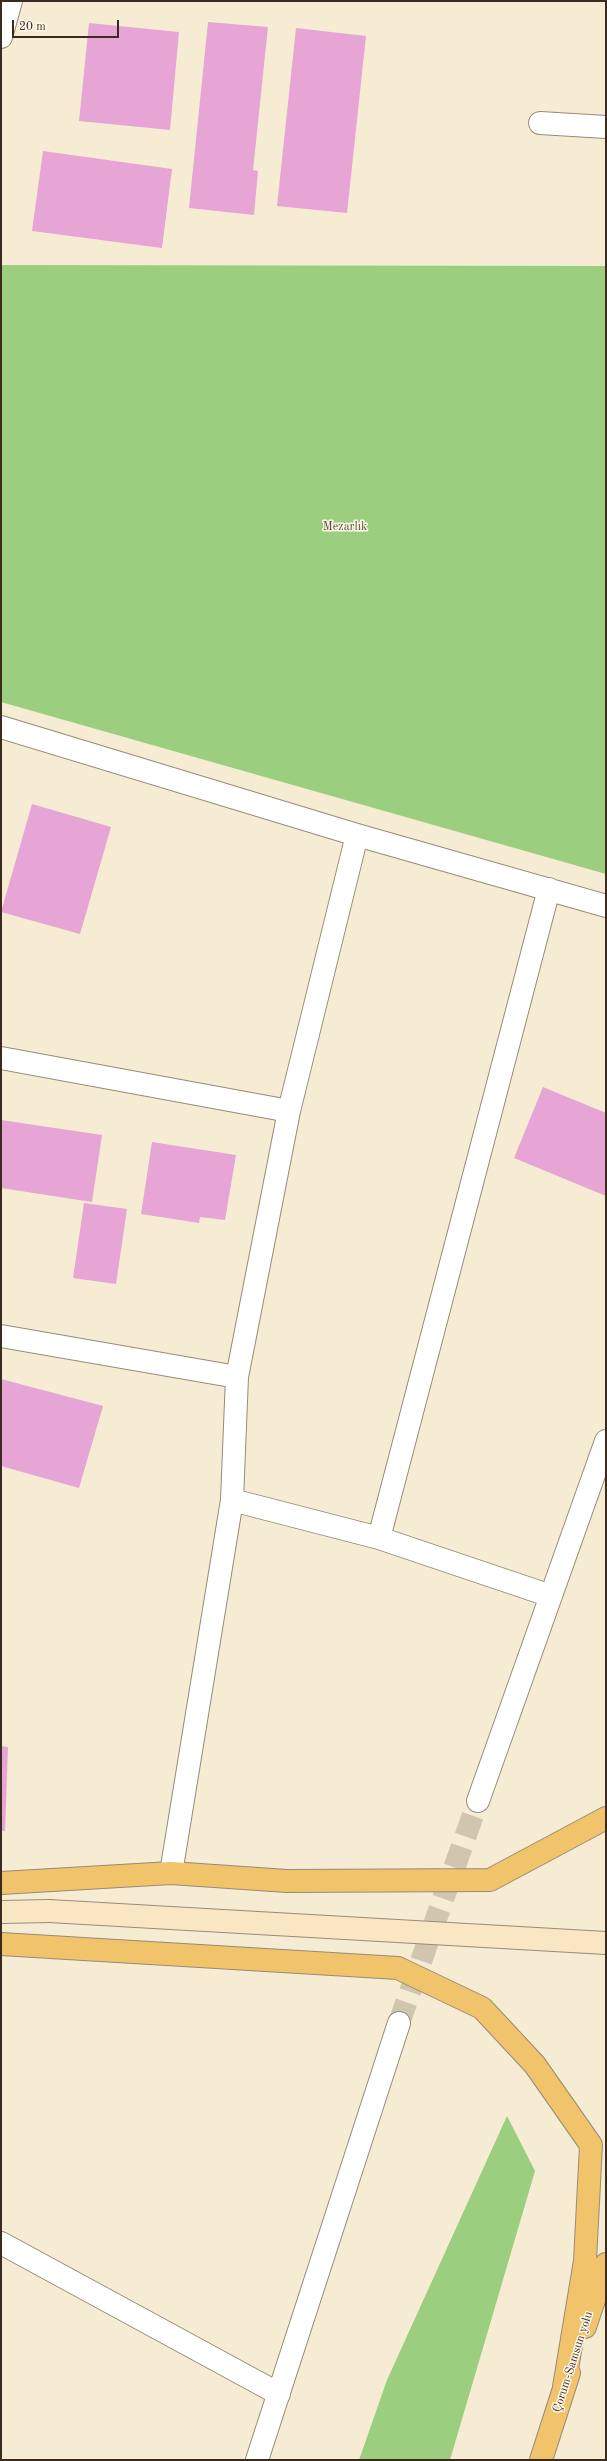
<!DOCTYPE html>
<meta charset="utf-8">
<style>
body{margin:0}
#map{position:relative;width:607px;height:2461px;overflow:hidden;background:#f5ecd3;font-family:"Old Standard TT",serif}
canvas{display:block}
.frame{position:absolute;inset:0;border:2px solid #3b2a1e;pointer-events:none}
.scale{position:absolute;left:12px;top:20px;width:107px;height:18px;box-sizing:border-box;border:2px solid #3b2a1e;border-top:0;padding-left:5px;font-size:12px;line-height:14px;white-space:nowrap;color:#3b2a1e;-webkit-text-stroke:3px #fcf5e5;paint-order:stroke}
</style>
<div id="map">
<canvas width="607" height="2461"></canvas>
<div class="frame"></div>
<div class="scale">20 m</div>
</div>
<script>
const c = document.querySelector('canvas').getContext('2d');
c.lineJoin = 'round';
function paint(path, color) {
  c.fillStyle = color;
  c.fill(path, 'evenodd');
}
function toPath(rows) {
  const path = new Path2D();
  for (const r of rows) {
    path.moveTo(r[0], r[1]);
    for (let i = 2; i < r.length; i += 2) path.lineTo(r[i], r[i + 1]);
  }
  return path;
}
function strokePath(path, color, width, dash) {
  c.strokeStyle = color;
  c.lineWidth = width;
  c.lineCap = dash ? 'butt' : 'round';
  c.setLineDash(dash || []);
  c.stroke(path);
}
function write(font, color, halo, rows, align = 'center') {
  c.font = font + ' "Old Standard TT",serif';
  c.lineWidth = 3;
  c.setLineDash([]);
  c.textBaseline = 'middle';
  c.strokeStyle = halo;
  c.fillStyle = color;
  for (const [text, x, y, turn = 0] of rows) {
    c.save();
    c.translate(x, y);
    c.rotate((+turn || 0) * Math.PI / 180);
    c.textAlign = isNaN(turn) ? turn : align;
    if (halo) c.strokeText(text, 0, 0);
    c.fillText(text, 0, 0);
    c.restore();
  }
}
const green = toPath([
 [1,265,606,266,606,874,1,702],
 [507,2116,535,2171,450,2460,359,2460,387,2380]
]);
const building = toPath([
 [208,22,268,27,253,170,258,171,254,215,189,208],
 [89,23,179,32,170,130,79,121],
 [296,28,366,36,347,213,277,206],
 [43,151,172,169,162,248,32,231],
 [32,804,111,827,80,934,1,912],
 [543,1087,606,1113,606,1196,514,1158],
 [1,1120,102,1135,92,1202,1,1188],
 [152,1142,236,1155,225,1220,200,1217,199,1223,141,1214],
 [84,1203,127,1209,116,1284,73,1278],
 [1,1379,103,1406,79,1488,1,1466],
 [1,1746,8,1747,5,1831,1,1831]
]);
const minorTunnel = toPath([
 [399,2023,478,1801]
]);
const minor = toPath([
 [540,123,606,127],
 [1,727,357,835,606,906],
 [1,1058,289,1111],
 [1,1336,237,1377],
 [232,1500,379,1538,551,1596],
 [379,1538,549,889],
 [478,1801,606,1441],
 [171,1873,232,1500,237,1377,289,1111,357,835],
 [1,2243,279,2394],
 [257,2460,399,2023]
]);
const tertiary = toPath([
 [1,37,11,1]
]);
const secondary = toPath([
 [1,1912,49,1911]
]);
const trunk = toPath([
 [1,1883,171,1873,287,1881,490,1880,606,1818],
 [1,1944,398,1968,482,2008,535,2065,591,2145,585,2261,564,2387],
 [585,2327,606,2264],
 [541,2460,569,2373]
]);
const secondaryBridge = toPath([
 [49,1911,606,1943]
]);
const parkNames = [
 ["Mezarlık",345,527]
];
const streetNames = [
 ["Çorum-Samsun yolu",573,2362,-72]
];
paint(green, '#9bce7e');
paint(building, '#e6a5d5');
strokePath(minorTunnel, '#d0c5af', 22, [22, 11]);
strokePath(minor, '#988b78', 24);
strokePath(tertiary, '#988b78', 24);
strokePath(secondary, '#988b78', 24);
strokePath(trunk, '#988b78', 24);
strokePath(minor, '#fff', 22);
strokePath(tertiary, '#fff', 22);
strokePath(secondary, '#f9e7c3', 22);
strokePath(trunk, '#f1c36a', 22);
strokePath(secondaryBridge, '#988b78', 24, []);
strokePath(secondaryBridge, '#f9e7c3', 22);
write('12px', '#535336', '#fcf5e5', parkNames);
write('12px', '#3b2a1e', '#fcf5e5', streetNames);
</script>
